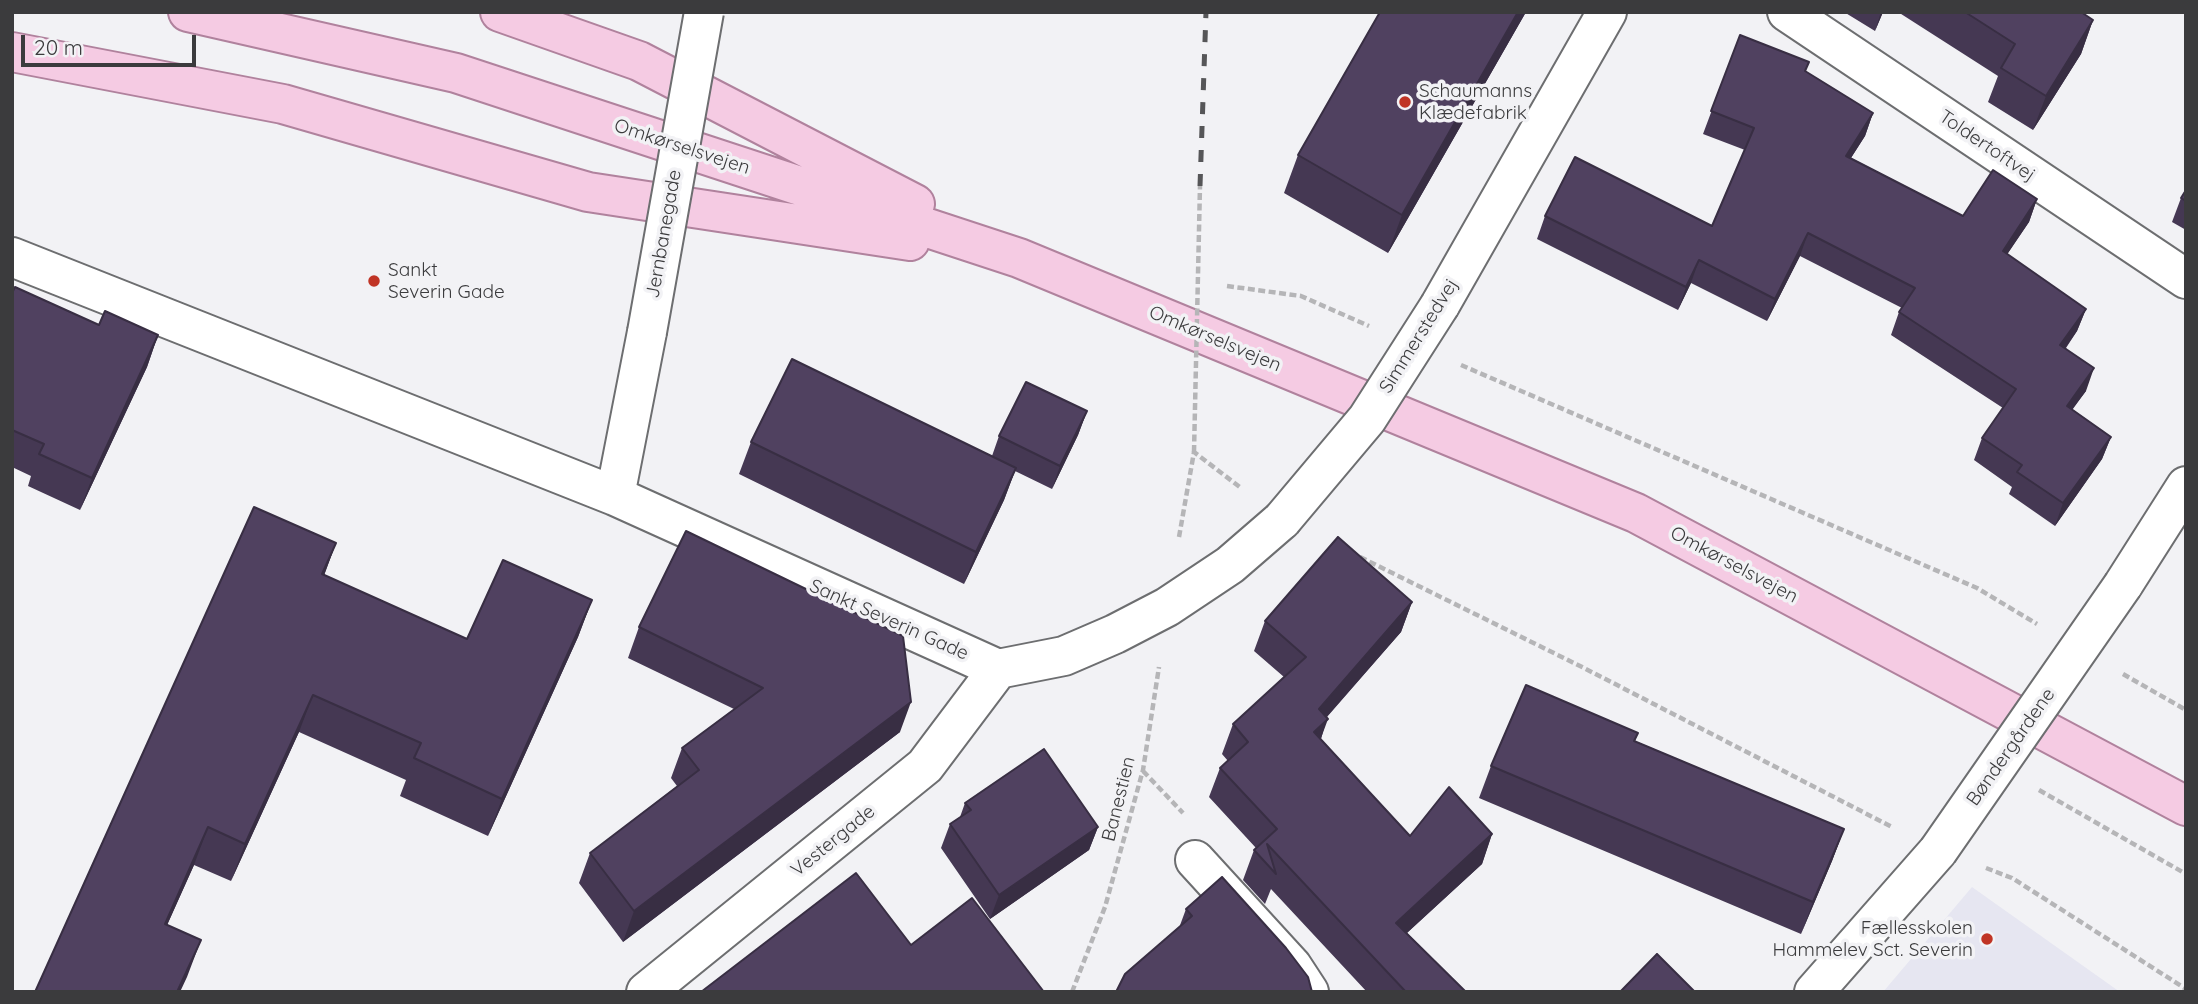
<!DOCTYPE html>
<meta charset="utf-8">
<style>
body{margin:0}
#map{position:relative;width:2198px;height:1004px;overflow:hidden;background:#f2f2f5;font-family:Quicksand,sans-serif}
canvas{display:block}
.frame{position:absolute;inset:0;border:14px solid #3b3b3d;pointer-events:none}
.scale{position:absolute;left:21px;top:35px;width:175px;height:32px;box-sizing:border-box;border:4px solid #3b3b3d;border-top:0;padding-left:9px;font-size:21px;line-height:24px;white-space:nowrap;color:#3b3b3d;-webkit-text-stroke:5px #f2f2f5;paint-order:stroke}
</style>
<div id="map">
<canvas width="2198" height="1004"></canvas>
<div class="frame"></div>
<div class="scale">20 m</div>
</div>
<script>
const c = document.querySelector('canvas').getContext('2d');
c.lineJoin = 'round';
function paint(path, color) {
  c.fillStyle = color;
  c.fill(path, 'evenodd');
}
function toPath(rows) {
  const path = new Path2D();
  for (const r of rows) {
    path.moveTo(r[0], r[1]);
    for (let i = 2; i < r.length; i += 2) path.lineTo(r[i], r[i + 1]);
  }
  return path;
}
function strokePath(path, color, width, dash) {
  c.strokeStyle = color;
  c.lineWidth = width;
  c.lineCap = dash ? 'butt' : 'round';
  c.setLineDash(dash || []);
  c.stroke(path);
}
function write(font, color, halo, rows, align = 'center') {
  c.font = font + ' Quicksand,sans-serif';
  c.lineWidth = 7;
  c.setLineDash([]);
  c.textBaseline = 'middle';
  c.strokeStyle = halo;
  c.fillStyle = color;
  for (const [text, x, y, turn = 0] of rows) {
    c.save();
    c.translate(x, y);
    c.rotate((+turn || 0) * Math.PI / 180);
    c.textAlign = isNaN(turn) ? turn : align;
    if (halo) c.strokeText(text, 0, 0);
    c.fillText(text, 0, 0);
    c.restore();
  }
}
const built = toPath([
 [1972,887,2120,992,1883,992]
]);
const path = toPath([
 [1227,286,1301,296,1369,326],
 [1461,365,1977,588,2037,624],
 [1179,537,1194,452,1241,488],
 [1360,557,1584,668,1892,827],
 [2123,674,2186,710],
 [1143,771,1183,813],
 [2039,790,2186,874],
 [1986,868,2012,878,2186,989],
 [1072,992,1105,907,1143,770,1159,667]
]);
const minor = toPath([
 [1787,12,2186,279],
 [12,257,615,496,998,669,1064,656,1115,634,1167,607,1230,565,1282,520],
 [1440,305,1607,12],
 [615,496,647,332],
 [2123,585,2186,486],
 [1195,860,1292,966,1309,992],
 [646,992,925,766,998,669],
 [1814,992,1938,851]
]);
const major = toPath([
 [188,12,456,73,1019,258,1636,513,2186,806],
 [500,12,639,61,915,204],
 [12,52,283,104,588,192,910,241]
]);
const rail = toPath([
 [1200,186,1206,12]
]);
const pathBridge = toPath([
 [1194,452,1200,186]
]);
const minorBridge = toPath([
 [647,332,704,12],
 [1282,520,1367,419,1440,305],
 [1938,851,2123,585]
]);
const wall = toPath([
 [1380,12,1526,12,1388,253,1284,193,1298,155],
 [1844,12,1883,12,1875,31],
 [1898,12,2081,12,2093,20,2081,54,2033,130,1988,102,1998,76],
 [1740,35,1805,71,1873,113,1865,136,1851,158,1963,216,2037,199,2029,222,2007,254,2086,309,2077,331,2066,348,2086,391,2072,409,2111,437,2102,459,2055,526,2009,494,2012,487,1974,460,1982,438,2003,408,1891,335,1899,312,1902,308,1800,256,1767,321,1691,283,1678,310,1537,239,1545,216,1712,226,1745,150,1703,134],
 [2186,190,2186,230,2172,222,2181,198],
 [12,293,99,325,158,335,147,367,80,510,28,486,31,476,12,467],
 [1087,411,1078,435,1052,489,1015,471,1004,500,964,584,739,474,751,442,992,456,999,436],
 [336,543,324,575,467,639,592,600,578,637,488,836,400,796,406,780,299,732,231,881,194,865,167,925,187,977,35,992],
 [1412,602,1401,632,1327,717,1321,739,1410,836,1492,834,1482,864,1407,933,1466,992,1367,992,1271,889,1265,904,1243,880,1254,850,1256,848,1209,797,1220,768,1228,761,1222,754,1233,724,1284,677,1254,651,1265,621],
 [639,627,900,732,623,942,579,883,590,853,677,786,671,778,682,748,734,709,628,658],
 [1638,733,1635,741,1844,829,1832,861,1801,934,1479,798,1491,766],
 [965,803,1098,827,1089,850,990,919,941,848,950,824,960,817],
 [1186,909,1312,992,1179,928]
]);
const shadedWall = toPath([
 [1518,12,1526,12,1388,253,1402,215],
 [1881,12,1883,12,1875,31],
 [2093,20,2081,54,2033,130,2046,96],
 [1873,113,1865,136,1838,178,1846,156],
 [2037,199,2029,222,1994,274,2003,251],
 [1808,233,1800,256,1767,321,1775,299],
 [1699,260,1691,283,1678,310,1686,287],
 [2086,309,2077,331,2052,367,2060,345],
 [158,335,147,367,80,510,92,478],
 [2094,368,2086,391,2059,428,2067,406],
 [1087,411,1078,435,1052,489,1060,466],
 [2111,437,2102,459,2055,526,2063,503],
 [1016,468,1004,500,964,584,976,552],
 [336,543,322,581,322,574],
 [592,600,578,637,488,836,502,799],
 [1412,602,1401,632,1308,738,1319,709],
 [313,695,299,732,231,881,245,844],
 [911,702,900,732,623,942,634,911],
 [1328,719,1317,749,1314,732],
 [208,827,194,865,151,961,165,924],
 [1098,827,1089,850,990,919,999,895],
 [1844,829,1832,861,1801,934,1813,902],
 [1492,834,1482,864,1386,952,1396,923],
 [201,940,187,977,180,992,177,992]
]);
const building = toPath([
 [1380,12,1518,12,1402,215,1298,155,1380,12],
 [1965,12,2081,12,2093,20,2046,96,2001,68,2015,44,1965,12],
 [1740,35,1809,62,1805,71,1873,113,1846,156,1963,216,1993,170,2037,199,2003,251,2086,309,2060,345,2094,368,2067,406,2111,437,2063,503,2017,472,2022,465,1982,438,2016,389,1899,312,1915,288,1808,233,1775,299,1699,260,1686,287,1545,216,1575,157,1712,226,1754,128,1711,111,1740,35],
 [2186,190,2186,201,2181,198,2186,190],
 [15,287,99,325,105,311,158,335,92,478,39,454,44,444,12,430,12,293,15,287],
 [792,359,1016,468,976,552,751,442,792,359],
 [1026,382,1087,411,1060,466,999,436,1026,382],
 [254,507,336,543,322,574,467,639,503,560,592,600,502,799,414,758,421,743,313,695,245,844,208,827,165,924,201,940,177,992,35,992,254,507],
 [686,531,903,636,911,702,634,911,590,853,699,770,682,748,763,688,639,627,686,531],
 [1338,537,1412,602,1319,709,1328,719,1314,732,1410,836,1449,787,1492,834,1396,923,1466,992,1406,992,1267,844,1276,874,1254,850,1277,829,1220,768,1248,742,1233,724,1306,657,1265,621,1338,537],
 [1526,685,1638,733,1634,741,1844,829,1813,902,1491,766,1526,685],
 [1044,749,1098,827,999,895,950,824,971,810,965,803,1044,749],
 [856,873,911,945,972,898,1044,992,701,992,856,873],
 [1222,877,1286,948,1308,977,1312,992,1116,992,1125,974,1192,916,1186,909,1222,877],
 [1657,954,1695,992,1620,992,1657,954]
]);
const markers = [
 [1405,102,7,"#c03425"],
 [374,281,7,"#c03425"],
 [1987,939,7,"#c03425"]
];
const poiNames = [
 ["Schaumanns",1419,91],
 ["Klædefabrik",1419,113],
 ["Sankt",388,270],
 ["Severin Gade",388,292],
 ["Fællesskolen",1973,928,"right"],
 ["Hammelev Sct. Severin",1973,950,"right"]
];
const streetNames = [
 ["Toldertoftvej",1987,146,34],
 ["Omkørselsvejen",682,147,18],
 ["Jernbanegade",664,234,-80],
 ["Simmerstedvej",1419,336,-58],
 ["Omkørselsvejen",1215,339,23],
 ["Omkørselsvejen",1734,565,28],
 ["Sankt Severin Gade",889,620,24],
 ["Bøndergårdene",2011,747,-55],
 ["Banestien",1119,799,-76],
 ["Vestergade",833,841,-39]
];
paint(built, '#e6e6f1');
strokePath(minor, '#6d6e70', 42);
strokePath(major, '#b0829d', 42);
strokePath(path, '#b5b5b7', 4.5, [7, 3.5]);
strokePath(minor, '#fff', 38);
strokePath(major, '#f5cbe3', 38);
strokePath(rail, '#565658', 5, [12, 12]);
strokePath(minorBridge, '#6d6e70', 42, []);
strokePath(pathBridge, '#b5b5b7', 4.5, [7, 3.5]);
strokePath(minorBridge, '#fff', 38);
paint(wall, '#453853');
paint(shadedWall, '#382e43');
paint(building, '#504160');
strokePath(building, '#382e43', 2);
for (const [x, y, r, color] of markers) {
  const dot = new Path2D();
  dot.arc(x, y, r, 0, 2 * Math.PI);
  c.fillStyle = color;
  c.fill(dot);
  strokePath(dot, '#f2f2f5', 2.5);
}
write('19px', '#3b3b3d', '#f2f2f5', poiNames, 'left');
write('19px', '#3b3b3d', '#f2f2f5', streetNames);
</script>
